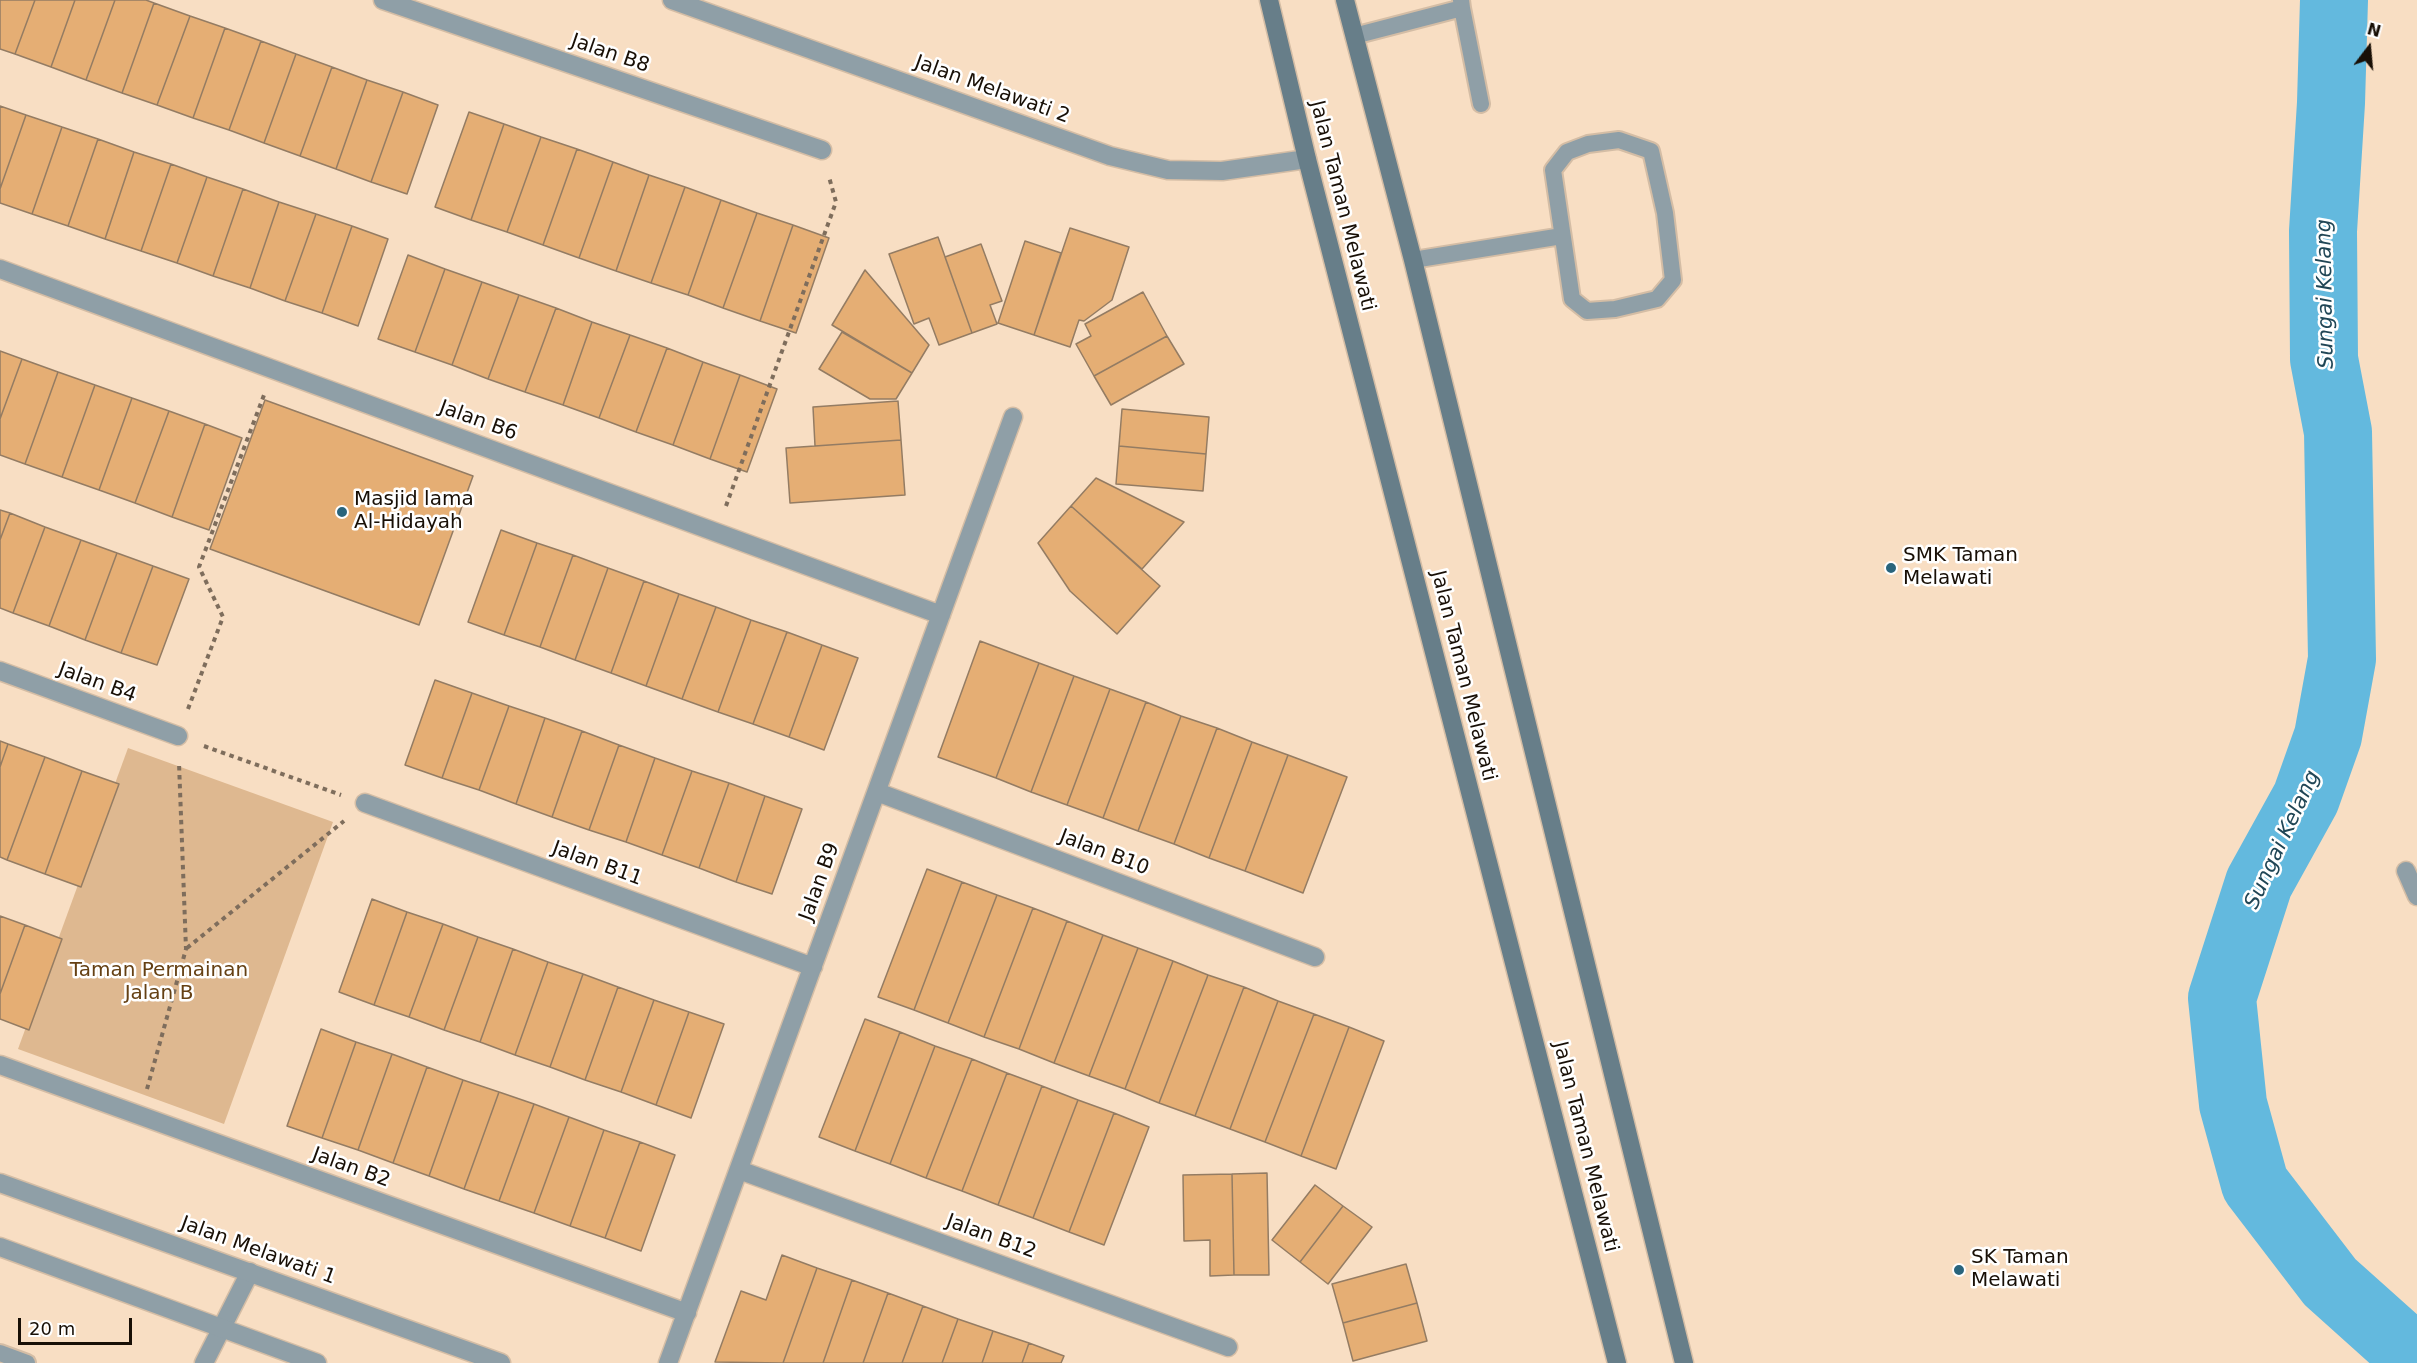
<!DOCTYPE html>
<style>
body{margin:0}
#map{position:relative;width:2417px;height:1363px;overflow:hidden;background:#f8dec3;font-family:"DejaVu Sans",sans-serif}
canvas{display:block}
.north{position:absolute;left:2339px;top:18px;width:60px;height:60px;-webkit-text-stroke:4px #fff;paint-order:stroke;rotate:16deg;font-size:16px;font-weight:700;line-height:24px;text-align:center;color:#180f06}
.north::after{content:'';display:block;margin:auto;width:21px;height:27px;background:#180f06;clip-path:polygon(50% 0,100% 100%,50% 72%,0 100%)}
.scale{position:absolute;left:18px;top:1318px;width:114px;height:27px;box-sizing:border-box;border:3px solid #180f06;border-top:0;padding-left:8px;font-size:18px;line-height:21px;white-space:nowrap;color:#180f06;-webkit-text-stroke:4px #fff;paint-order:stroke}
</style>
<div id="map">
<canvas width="2417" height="1363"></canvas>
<div class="north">N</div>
<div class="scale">20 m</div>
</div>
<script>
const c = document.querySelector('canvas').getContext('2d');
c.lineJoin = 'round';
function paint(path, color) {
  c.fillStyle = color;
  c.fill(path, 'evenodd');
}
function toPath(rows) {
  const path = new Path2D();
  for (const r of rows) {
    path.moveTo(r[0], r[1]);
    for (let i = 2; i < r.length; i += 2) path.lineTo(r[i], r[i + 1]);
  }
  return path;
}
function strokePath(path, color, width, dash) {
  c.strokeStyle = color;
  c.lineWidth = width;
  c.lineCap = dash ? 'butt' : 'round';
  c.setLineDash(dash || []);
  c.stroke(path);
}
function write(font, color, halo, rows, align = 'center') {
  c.font = font + ' "DejaVu Sans",sans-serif';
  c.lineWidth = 5;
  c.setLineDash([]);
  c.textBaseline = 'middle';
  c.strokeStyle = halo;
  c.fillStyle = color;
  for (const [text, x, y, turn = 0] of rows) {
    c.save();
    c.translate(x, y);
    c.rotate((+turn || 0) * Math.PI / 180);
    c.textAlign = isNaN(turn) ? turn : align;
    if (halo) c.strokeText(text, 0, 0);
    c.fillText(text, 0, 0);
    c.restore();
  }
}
const green = toPath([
 [128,748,333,822,224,1124,18,1049]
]);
const river = toPath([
 [2334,0,2331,103,2323,231,2324,359,2338,432,2342,659,2328,736,2306,798,2259,883,2222,998,2233,1104,2255,1184,2330,1282,2417,1360]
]);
const building = toPath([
 [0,0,35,0,15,54,0,49,0,0],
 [35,0,75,0,51,67,15,54,35,0],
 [75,0,115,0,86,80,51,67,75,0],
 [115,0,146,0,154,3,122,93,86,80,115,0],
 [154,3,190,16,157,105,122,93,154,3],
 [190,16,225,28,193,118,157,105,190,16],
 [225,28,261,41,229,130,193,118,225,28],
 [261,41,296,54,264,143,229,130,261,41],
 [296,54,332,67,300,156,264,143,296,54],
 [332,67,367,80,336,169,300,156,332,67],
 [367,80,403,92,371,182,336,169,367,80],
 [403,92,438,105,407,194,371,182,403,92],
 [0,106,26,115,0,189,0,106],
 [469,112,504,124,471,220,435,207,469,112],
 [26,115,62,127,32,214,0,203,0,189,26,115],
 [504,124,541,137,507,232,471,220,504,124],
 [62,127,98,139,68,226,32,214,62,127],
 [541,137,577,149,543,245,507,232,541,137],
 [98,139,134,152,105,239,68,226,98,139],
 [577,149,613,162,579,258,543,245,577,149],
 [134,152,171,164,141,251,105,239,134,152],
 [613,162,649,175,616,271,579,258,613,162],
 [171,164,207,177,177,263,141,251,171,164],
 [649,175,685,187,651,283,616,271,649,175],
 [207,177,243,189,213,276,177,263,207,177],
 [685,187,721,200,688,295,651,283,685,187],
 [243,189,279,202,250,288,213,276,243,189],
 [721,200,757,213,723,308,688,295,721,200],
 [279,202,316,214,285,301,250,288,279,202],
 [757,213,793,225,760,321,723,308,757,213],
 [316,214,352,226,322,313,285,301,316,214],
 [793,225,829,238,796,333,760,321,793,225],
 [352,226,388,239,358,326,322,313,352,226],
 [1070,228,1129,247,1112,300,1084,321,1079,320,1070,347,1034,335,1070,228],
 [938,237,972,333,939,345,929,318,914,324,889,254,938,237],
 [1025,241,1061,253,1034,335,998,323,1025,241],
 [981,244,1002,301,990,305,997,324,972,333,945,257,981,244],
 [408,255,445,269,415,352,378,339,408,255],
 [445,269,482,282,452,365,415,352,445,269],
 [865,270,929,345,912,373,832,325,865,270],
 [482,282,519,295,488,379,452,365,482,282],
 [1143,292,1167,336,1094,376,1076,344,1091,336,1085,324,1143,292],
 [519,295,556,308,525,392,488,379,519,295],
 [556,308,592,322,563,405,525,392,556,308],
 [592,322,630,335,599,418,563,405,592,322],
 [842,332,912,373,896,399,870,399,819,369,842,332],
 [630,335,667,348,636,432,599,418,630,335],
 [1167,336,1184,364,1111,405,1094,376,1167,336],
 [667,348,703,362,673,445,636,432,667,348],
 [0,351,22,359,0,419,0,351],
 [22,359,58,372,25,464,0,455,0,419,22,359],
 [703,362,740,375,710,459,673,445,703,362],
 [58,372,95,385,62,477,25,464,58,372],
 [740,375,777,389,747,472,710,459,740,375],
 [95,385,132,398,99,490,62,477,95,385],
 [132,398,169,411,135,503,99,490,132,398],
 [265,400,473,476,419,625,210,549,265,400],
 [898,401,901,440,815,446,813,407,898,401],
 [1122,409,1209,417,1206,454,1119,446,1122,409],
 [169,411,205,424,172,517,135,503,169,411],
 [205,424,242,438,209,530,172,517,205,424],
 [901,440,905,495,790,503,786,448,901,440],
 [1119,446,1206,454,1203,491,1116,484,1119,446],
 [1096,478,1184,522,1142,569,1071,506,1096,478],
 [1071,506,1160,586,1117,634,1070,591,1038,543,1071,506],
 [0,510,10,513,0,540,0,510],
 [10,513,45,527,13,613,0,608,0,540,10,513],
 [45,527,81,540,49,626,13,613,45,527],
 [501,530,537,543,504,635,468,622,501,530],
 [81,540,117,553,85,640,49,626,81,540],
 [537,543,573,555,540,647,504,635,537,543],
 [117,553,153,566,121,653,85,640,117,553],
 [573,555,608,568,575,660,540,647,573,555],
 [153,566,189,579,157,665,121,653,153,566],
 [608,568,644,581,611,673,575,660,608,568],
 [644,581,679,594,646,686,611,673,644,581],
 [679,594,716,607,682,699,646,686,679,594],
 [716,607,751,620,718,712,682,699,716,607],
 [751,620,787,632,753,724,718,712,751,620],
 [787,632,822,645,789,737,753,724,787,632],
 [980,641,1039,663,996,778,938,757,980,641],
 [822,645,858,658,824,750,789,737,822,645],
 [1039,663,1074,676,1031,792,996,778,1039,663],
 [1074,676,1110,689,1067,805,1031,792,1074,676],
 [435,680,472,693,442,778,405,765,435,680],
 [1110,689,1146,702,1103,818,1067,805,1110,689],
 [472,693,509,706,479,790,442,778,472,693],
 [1146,702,1181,716,1138,831,1103,818,1146,702],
 [509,706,545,718,516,804,479,790,509,706],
 [1181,716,1217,728,1174,844,1138,831,1181,716],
 [545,718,582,731,552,817,516,804,545,718],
 [1217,728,1252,742,1209,858,1174,844,1217,728],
 [582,731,619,745,589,830,552,817,582,731],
 [0,741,8,744,0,767,0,741],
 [1252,742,1288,755,1245,871,1209,858,1252,742],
 [8,744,45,757,7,860,0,857,0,767,8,744],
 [619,745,655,758,626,842,589,830,619,745],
 [1288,755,1347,777,1303,893,1245,871,1288,755],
 [45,757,82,771,45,874,7,860,45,757],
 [655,758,692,771,662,855,626,842,655,758],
 [82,771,119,784,81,887,45,874,82,771],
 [692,771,729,783,699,868,662,855,692,771],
 [729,783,765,796,736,882,699,868,729,783],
 [765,796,802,809,772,894,736,882,765,796],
 [927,869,962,882,914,1010,878,997,927,869],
 [962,882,997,895,948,1023,914,1010,962,882],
 [997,895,1033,908,984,1037,948,1023,997,895],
 [372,899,407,912,374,1005,339,992,372,899],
 [1033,908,1067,921,1019,1049,984,1037,1033,908],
 [407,912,443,924,409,1017,374,1005,407,912],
 [0,916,25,925,0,994,0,916],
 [1067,921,1103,935,1054,1063,1019,1049,1067,921],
 [443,924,478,937,444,1030,409,1017,443,924],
 [25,925,62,939,29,1030,0,1019,0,994,25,925],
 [1103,935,1138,948,1089,1076,1054,1063,1103,935],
 [478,937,513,949,480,1042,444,1030,478,937],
 [1138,948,1173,961,1125,1089,1089,1076,1138,948],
 [513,949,548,962,515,1055,480,1042,513,949],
 [1173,961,1208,975,1159,1103,1125,1089,1173,961],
 [548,962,583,974,550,1067,515,1055,548,962],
 [583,974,618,987,585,1080,550,1067,583,974],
 [1208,975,1244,987,1195,1116,1159,1103,1208,975],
 [618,987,654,1000,621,1092,585,1080,618,987],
 [1244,987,1278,1001,1230,1129,1195,1116,1244,987],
 [654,1000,689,1012,656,1105,621,1092,654,1000],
 [1278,1001,1314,1014,1265,1142,1230,1129,1278,1001],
 [689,1012,724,1024,691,1118,656,1105,689,1012],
 [1314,1014,1349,1027,1301,1156,1265,1142,1314,1014],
 [865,1019,900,1032,855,1151,819,1137,865,1019],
 [1349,1027,1384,1041,1336,1169,1301,1156,1349,1027],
 [321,1029,356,1042,322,1138,287,1126,321,1029],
 [900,1032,935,1046,890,1164,855,1151,900,1032],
 [356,1042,392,1054,358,1150,322,1138,356,1042],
 [935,1046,972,1059,926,1178,890,1164,935,1046],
 [392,1054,427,1067,393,1163,358,1150,392,1054],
 [972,1059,1007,1073,962,1191,926,1178,972,1059],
 [427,1067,463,1080,429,1176,393,1163,427,1067],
 [1007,1073,1042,1086,998,1205,962,1191,1007,1073],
 [463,1080,499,1092,464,1189,429,1176,463,1080],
 [1042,1086,1078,1100,1033,1218,998,1205,1042,1086],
 [499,1092,534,1104,499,1201,464,1189,499,1092],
 [1078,1100,1114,1113,1069,1232,1033,1218,1078,1100],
 [534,1104,569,1117,534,1213,499,1201,534,1104],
 [1114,1113,1149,1127,1104,1245,1069,1232,1114,1113],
 [569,1117,604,1130,570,1226,534,1213,569,1117],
 [604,1130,640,1142,605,1238,570,1226,604,1130],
 [640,1142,675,1155,641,1251,605,1238,640,1142],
 [1267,1173,1269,1275,1234,1275,1232,1174,1267,1173],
 [1232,1174,1234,1275,1210,1276,1210,1240,1184,1241,1183,1175,1232,1174],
 [1315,1185,1343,1206,1300,1262,1272,1240,1315,1185],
 [1343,1206,1372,1227,1328,1284,1300,1262,1343,1206],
 [782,1255,817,1268,783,1363,715,1362,741,1291,766,1300,782,1255],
 [1406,1264,1417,1303,1343,1323,1332,1284,1406,1264],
 [817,1268,852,1280,823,1363,783,1363,817,1268],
 [852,1280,888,1293,863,1363,823,1363,852,1280],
 [888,1293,923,1306,902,1363,863,1363,888,1293],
 [1417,1303,1427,1341,1353,1361,1343,1323,1417,1303],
 [923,1306,958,1319,942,1363,902,1363,923,1306],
 [958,1319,993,1331,982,1363,942,1363,958,1319],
 [993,1331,1029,1343,1022,1363,982,1363,993,1331],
 [1029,1343,1064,1356,1061,1363,1022,1363,1029,1343]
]);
const path = toPath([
 [726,506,836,202,829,177],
 [188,709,223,617,199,567,264,395],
 [204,746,341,795],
 [187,948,344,821],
 [147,1089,186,949,179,763]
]);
const service = toPath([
 [1462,8,1481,104],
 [1354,36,1462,8,1461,0],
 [1619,140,1651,151,1665,213,1673,280,1657,299,1615,309,1587,311,1572,299,1553,170,1567,152,1588,144,1619,140],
 [1413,260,1562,236],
 [0,1353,27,1363]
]);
const minor = toPath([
 [383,0,822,150],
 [672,0,1110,156,1168,170,1222,171,1307,159],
 [0,269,941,615],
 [0,671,178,736],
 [877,792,1315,957],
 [365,803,813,967],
 [2406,871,2417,896],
 [0,1065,687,1313],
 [739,1170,1228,1347],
 [204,1363,250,1272],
 [668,1363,1013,417]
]);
const tertiary = toPath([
 [0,1183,501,1363],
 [0,1247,317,1363]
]);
const secondary = toPath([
 [1269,0,1307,159,1617,1363],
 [1345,0,1413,260,1684,1363]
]);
const markers = [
 [342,512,6,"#29647c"],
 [1891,568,6,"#29647c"],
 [1959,1270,6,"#29647c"]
];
const streetNames = [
 ["Jalan B8",610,54,19],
 ["Jalan Melawati 2",992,90,20],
 ["Jalan Taman Melawati",1342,206,76],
 ["Jalan B6",478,421,20],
 ["Jalan Taman Melawati",1463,676,76],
 ["Jalan B4",97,683,20],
 ["Jalan B10",1104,853,21],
 ["Jalan B11",597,864,20],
 ["Jalan B9",820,882,-70],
 ["Jalan Taman Melawati",1585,1147,76],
 ["Jalan B2",351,1168,20],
 ["Jalan B12",991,1237,20],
 ["Jalan Melawati 1",258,1251,20]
];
const poiNames = [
 ["Masjid lama",354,500],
 ["Al-Hidayah",354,523],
 ["SMK Taman",1903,556],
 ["Melawati",1903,579],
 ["SK Taman",1971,1258],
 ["Melawati",1971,1281]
];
const parkNames = [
 ["Taman Permainan",159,971],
 ["Jalan B",159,994]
];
const waterNames = [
 ["Sungai Kelang",2326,294,-91],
 ["Sungai Kelang",2283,840,-65]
];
paint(green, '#deb890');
strokePath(river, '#63b9de', 68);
paint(building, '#e5ae74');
strokePath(building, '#947c63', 1.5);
strokePath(service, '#d4bda5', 20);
strokePath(minor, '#d4bda5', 21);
strokePath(tertiary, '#d4bda5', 21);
strokePath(secondary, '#d4bda5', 21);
strokePath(path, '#7e6d5c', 4, [4.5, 4.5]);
strokePath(service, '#8f9fa7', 16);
strokePath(minor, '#8f9fa7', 18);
strokePath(tertiary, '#8f9fa7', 18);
strokePath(secondary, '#677e89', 18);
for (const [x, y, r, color] of markers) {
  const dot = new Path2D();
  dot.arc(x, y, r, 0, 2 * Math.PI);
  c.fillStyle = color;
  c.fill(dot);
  strokePath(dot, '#fff', 2);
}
write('20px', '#180f06', '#fff', streetNames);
write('20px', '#180f06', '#fff', poiNames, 'left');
write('20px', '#654013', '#fff', parkNames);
write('italic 21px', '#204656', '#fff', waterNames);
</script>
